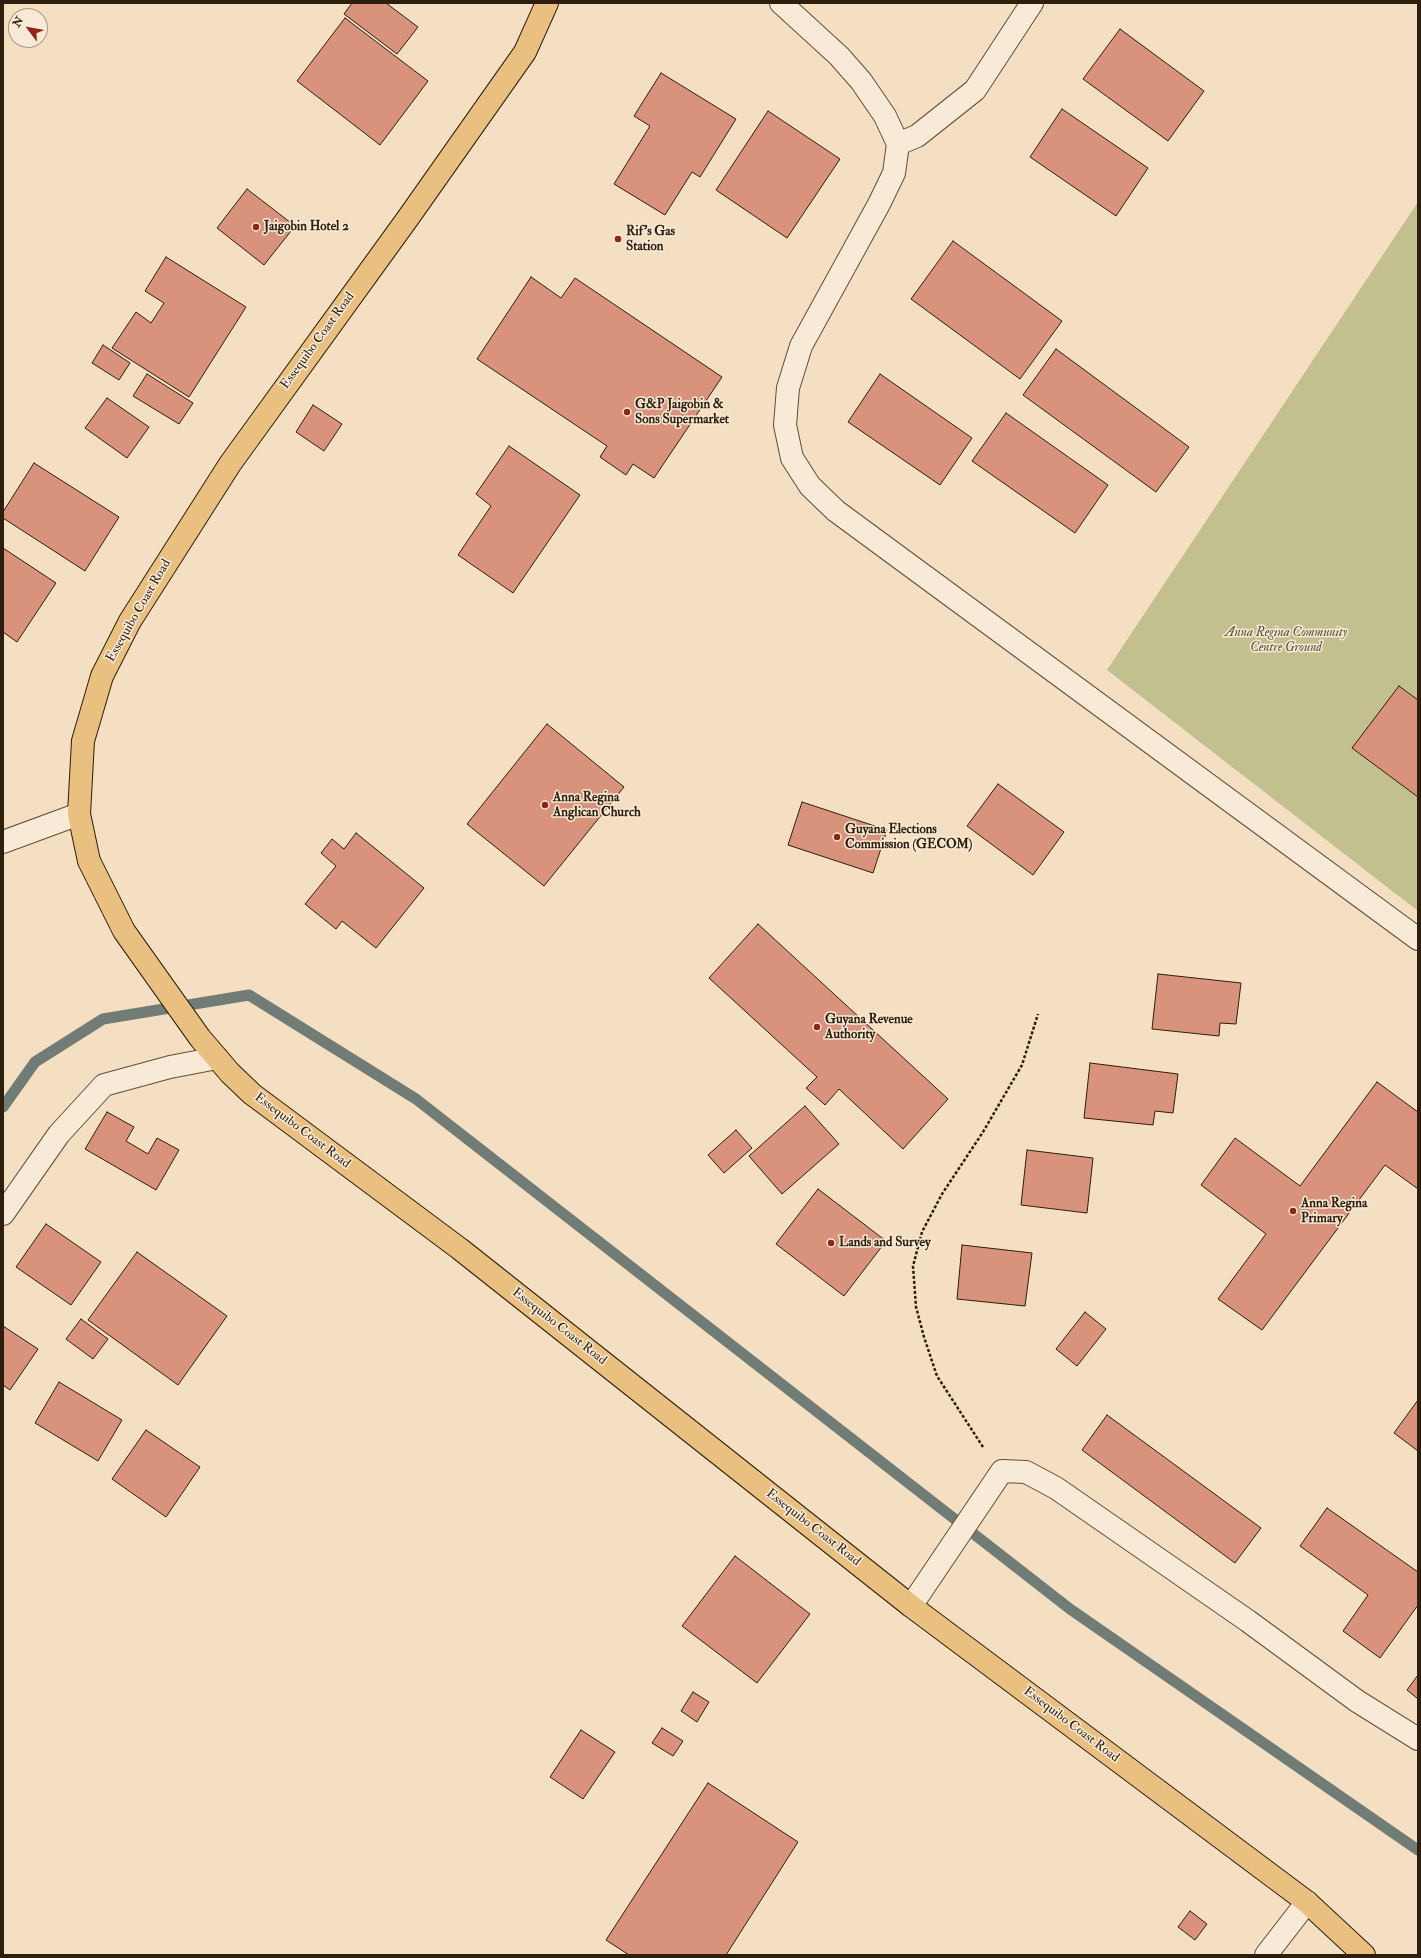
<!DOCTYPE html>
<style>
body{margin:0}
#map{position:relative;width:1421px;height:1958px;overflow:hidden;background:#f4dfc2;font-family:"IM FELL Double Pica",serif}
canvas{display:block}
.frame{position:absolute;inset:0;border:4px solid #2d1e0d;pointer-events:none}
.north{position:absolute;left:8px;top:8px;width:40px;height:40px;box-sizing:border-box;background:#f8ead7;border:1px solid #a79886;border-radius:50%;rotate:302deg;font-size:11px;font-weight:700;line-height:16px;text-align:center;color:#2d1e0d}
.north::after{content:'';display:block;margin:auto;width:14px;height:18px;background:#8f2418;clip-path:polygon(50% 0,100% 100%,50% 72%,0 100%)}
</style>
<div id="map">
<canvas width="1421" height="1958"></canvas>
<div class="frame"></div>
<div class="north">N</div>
</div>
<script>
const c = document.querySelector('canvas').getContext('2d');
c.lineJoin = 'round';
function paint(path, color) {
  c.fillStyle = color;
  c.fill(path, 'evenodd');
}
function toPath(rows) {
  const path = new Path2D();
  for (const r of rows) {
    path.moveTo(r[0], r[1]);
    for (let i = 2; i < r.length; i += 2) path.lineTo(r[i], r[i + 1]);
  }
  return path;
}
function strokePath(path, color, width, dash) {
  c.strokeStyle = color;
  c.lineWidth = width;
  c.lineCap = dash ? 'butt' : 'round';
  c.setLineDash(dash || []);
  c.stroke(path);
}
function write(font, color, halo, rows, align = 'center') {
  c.font = font + ' "IM FELL Double Pica",serif';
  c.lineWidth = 3;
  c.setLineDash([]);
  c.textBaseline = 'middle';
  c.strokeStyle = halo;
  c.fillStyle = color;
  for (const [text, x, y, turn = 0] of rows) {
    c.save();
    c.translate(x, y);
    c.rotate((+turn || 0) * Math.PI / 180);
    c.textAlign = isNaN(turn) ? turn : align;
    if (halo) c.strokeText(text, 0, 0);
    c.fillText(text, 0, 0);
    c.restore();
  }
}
const green = toPath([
 [1418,202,1418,911,1107,670]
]);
const stream = toPath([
 [3,1107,35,1062,103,1019,249,995,416,1099,1070,1609,1418,1850]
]);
const building = toPath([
 [352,3,386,3,418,27,397,54,344,14,352,3],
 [345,18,428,81,380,145,297,81,345,18],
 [1120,29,1204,91,1168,141,1083,79,1120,29],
 [661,73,736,119,700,177,692,172,665,215,614,184,650,126,634,116,661,73],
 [1062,109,1148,168,1116,216,1030,157,1062,109],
 [768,111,840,159,787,238,716,190,768,111],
 [247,189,295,226,264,265,217,228,247,189],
 [953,241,1062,321,1020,379,911,299,953,241],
 [166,257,246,307,189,397,112,348,136,312,151,323,164,303,145,291,166,257],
 [531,277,561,298,575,278,722,377,654,478,633,464,626,475,600,457,607,446,477,359,531,277],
 [103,345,130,363,119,380,92,363,103,345],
 [1056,349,1189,447,1156,492,1023,395,1056,349],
 [147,374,193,403,179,424,133,396,147,374],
 [880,374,972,438,940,485,848,422,880,374],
 [107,398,149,427,127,458,85,428,107,398],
 [313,405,342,424,324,451,296,432,313,405],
 [1006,413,1108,485,1075,533,972,461,1006,413],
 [509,446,580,495,513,593,458,555,491,506,476,494,509,446],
 [34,463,119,517,85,571,3,518,3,512,34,463],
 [3,548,56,583,17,642,3,632,3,548],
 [1399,686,1418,700,1418,797,1352,748,1399,686],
 [547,724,624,787,544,886,467,824,547,724],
 [998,784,1064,832,1033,875,967,826,998,784],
 [802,802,887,830,873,873,788,845,802,802],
 [356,833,424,888,376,948,342,921,336,929,305,904,336,866,321,853,332,839,344,849,356,833],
 [758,924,948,1099,903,1149,839,1089,825,1105,806,1088,817,1077,709,978,758,924],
 [1158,974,1241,983,1236,1024,1220,1023,1219,1036,1152,1029,1158,974],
 [1090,1063,1178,1074,1173,1113,1155,1111,1153,1125,1084,1118,1090,1063],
 [1377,1082,1418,1112,1418,1189,1385,1165,1262,1330,1218,1299,1266,1234,1201,1185,1235,1138,1300,1186,1377,1082],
 [805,1106,839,1144,782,1194,749,1156,805,1106],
 [107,1112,134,1127,126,1141,148,1154,157,1138,179,1150,156,1190,85,1149,107,1112],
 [736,1130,752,1148,724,1173,708,1155,736,1130],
 [1027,1150,1093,1158,1087,1213,1021,1205,1027,1150],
 [818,1189,886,1241,844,1296,776,1244,818,1189],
 [46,1224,101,1262,71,1305,16,1267,46,1224],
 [962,1245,1032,1253,1025,1306,957,1299,962,1245],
 [137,1252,227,1316,178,1385,88,1320,137,1252],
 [1085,1312,1106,1329,1077,1366,1056,1349,1085,1312],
 [81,1319,108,1339,93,1359,66,1339,81,1319],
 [3,1326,38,1349,10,1390,3,1385,3,1326],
 [59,1382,122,1420,98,1461,35,1423,59,1382],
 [1418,1400,1418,1451,1394,1433,1418,1400],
 [1107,1415,1261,1528,1235,1563,1082,1450,1107,1415],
 [146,1430,200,1467,166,1517,112,1479,146,1430],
 [1327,1508,1418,1572,1418,1605,1380,1658,1343,1631,1368,1595,1300,1546,1327,1508],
 [735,1556,810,1614,757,1683,682,1626,735,1556],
 [1418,1675,1418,1699,1407,1690,1418,1675],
 [693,1692,709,1702,697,1722,681,1711,693,1692],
 [662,1728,683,1741,673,1756,652,1743,662,1728],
 [581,1730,615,1752,583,1799,550,1777,581,1730],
 [708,1783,798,1842,726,1955,629,1955,606,1940,708,1783],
 [1190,1911,1207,1924,1195,1940,1178,1927,1190,1911]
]);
const path = toPath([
 [983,1447,937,1376,924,1337,916,1307,913,1266,922,1232,942,1194,983,1132,1022,1065,1038,1014]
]);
const minor = toPath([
 [781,3,839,56,861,81,885,116,898,144,894,173,879,204,801,346,788,388,785,425,792,458,810,486,836,511,1418,939],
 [898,144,917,136,975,90,1032,3],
 [3,842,79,814],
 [3,1214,59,1134,104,1085,170,1067,217,1058],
 [911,1606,1002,1471,1026,1472,1056,1488,1248,1621,1357,1701,1418,1739],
 [1266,1955,1307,1902]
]);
const major = toPath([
 [547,3,525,52,408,218,230,464,130,621,102,676,83,741,79,814,89,861,124,931,200,1038,230,1073,252,1094,460,1249,911,1606,1307,1902,1364,1955]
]);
const markers = [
 [256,227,4,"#8f2418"],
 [618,239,4,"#8f2418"],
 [627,412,4,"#8f2418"],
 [545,805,4,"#8f2418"],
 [837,837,4,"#8f2418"],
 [817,1027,4,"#8f2418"],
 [1293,1211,4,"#8f2418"],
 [831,1243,4,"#8f2418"]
];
const poiNames = [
 ["Jaigobin Hotel 2",264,227],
 ["Rif's Gas",626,232],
 ["Station",626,247],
 ["G&P Jaigobin &",635,405],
 ["Sons Supermarket",635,420],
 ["Anna Regina",553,798],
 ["Anglican Church",553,813],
 ["Guyana Elections",845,830],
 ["Commission (GECOM)",845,845],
 ["Guyana Revenue",825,1020],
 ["Authority",825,1035],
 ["Anna Regina",1301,1204],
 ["Primary",1301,1219],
 ["Lands and Survey",839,1243]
];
const streetNames = [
 ["Essequibo Coast Road",318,341,-54],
 ["Essequibo Coast Road",139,611,-60],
 ["Essequibo Coast Road",302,1131,37],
 ["Essequibo Coast Road",559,1327,38],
 ["Essequibo Coast Road",813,1528,38],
 ["Essequibo Coast Road",1071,1725,37]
];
const parkNames = [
 ["Anna Regina Community",1286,633],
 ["Centre Ground",1286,648]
];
paint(green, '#c2c08e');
strokePath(stream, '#717c77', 11);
paint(building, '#d9937c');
strokePath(building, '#2d1e0d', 1);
strokePath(minor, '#5f4e3a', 24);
strokePath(major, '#2d1e0d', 24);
strokePath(path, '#2d1e0d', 2.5, [3, 2]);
strokePath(minor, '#f8ead7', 22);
strokePath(major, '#eac081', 22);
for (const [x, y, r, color] of markers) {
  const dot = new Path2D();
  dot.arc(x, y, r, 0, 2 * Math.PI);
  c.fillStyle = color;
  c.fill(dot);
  strokePath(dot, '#f8ead7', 1.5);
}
write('bold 13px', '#2d1e0d', '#f8ead7', poiNames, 'left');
write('13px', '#2d1e0d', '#f8ead7', streetNames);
write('italic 13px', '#5a4f34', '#f8ead7', parkNames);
</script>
